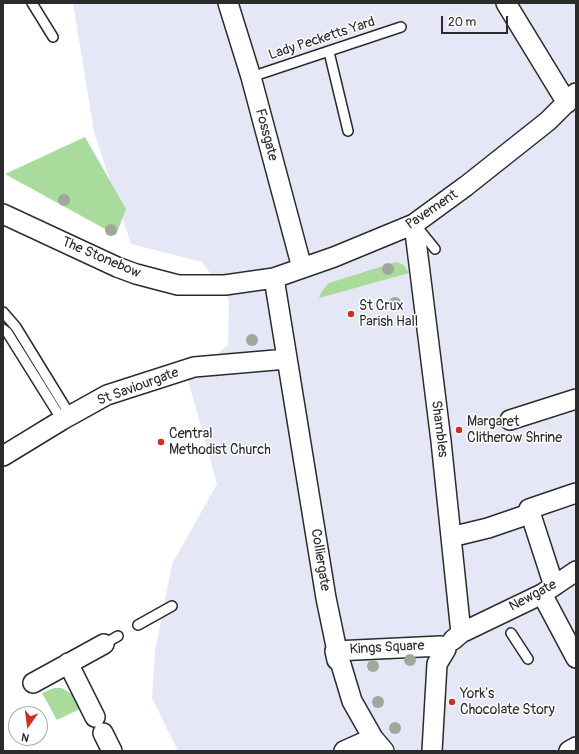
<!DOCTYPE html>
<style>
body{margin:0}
#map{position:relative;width:579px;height:754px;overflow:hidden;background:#fff;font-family:Pangolin,sans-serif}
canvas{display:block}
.frame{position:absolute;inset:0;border:4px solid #2b2b2b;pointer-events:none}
.north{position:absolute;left:8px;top:706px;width:40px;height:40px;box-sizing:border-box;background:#fff;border:1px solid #aaa;border-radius:50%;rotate:194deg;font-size:11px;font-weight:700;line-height:16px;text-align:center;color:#2b2b2b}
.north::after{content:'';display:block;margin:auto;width:14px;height:18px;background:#c8321e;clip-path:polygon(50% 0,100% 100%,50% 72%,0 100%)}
.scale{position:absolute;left:441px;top:16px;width:67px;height:18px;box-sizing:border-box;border:2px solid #2b2b2b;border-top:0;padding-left:5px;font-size:12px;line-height:14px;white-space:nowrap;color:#2b2b2b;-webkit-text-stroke:3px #fff;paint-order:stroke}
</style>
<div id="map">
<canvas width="579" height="754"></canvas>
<div class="frame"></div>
<div class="north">N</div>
<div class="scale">20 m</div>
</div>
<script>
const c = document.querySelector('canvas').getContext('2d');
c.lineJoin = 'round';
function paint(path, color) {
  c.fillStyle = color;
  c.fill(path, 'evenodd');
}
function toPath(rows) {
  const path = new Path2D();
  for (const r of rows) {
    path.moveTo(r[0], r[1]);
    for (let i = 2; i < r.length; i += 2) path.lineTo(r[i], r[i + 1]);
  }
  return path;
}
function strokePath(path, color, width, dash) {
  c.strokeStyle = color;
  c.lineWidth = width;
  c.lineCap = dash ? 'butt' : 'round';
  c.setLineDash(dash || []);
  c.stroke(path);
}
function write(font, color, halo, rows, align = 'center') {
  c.font = font + ' Pangolin,sans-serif';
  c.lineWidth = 3;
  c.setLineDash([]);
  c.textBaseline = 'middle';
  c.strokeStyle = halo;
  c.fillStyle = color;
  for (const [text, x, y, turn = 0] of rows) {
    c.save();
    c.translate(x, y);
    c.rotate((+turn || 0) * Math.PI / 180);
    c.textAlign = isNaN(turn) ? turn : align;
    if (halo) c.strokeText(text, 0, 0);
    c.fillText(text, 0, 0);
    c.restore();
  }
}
const built = toPath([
 [73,3,576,3,576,751,178,751,152,698,155,651,172,564,217,484,188,380,228,345,229,299,202,262,131,244,94,132]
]);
const green = toPath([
 [85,137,126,209,116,235,5,174],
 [396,262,404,265,409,273,319,298,322,291,329,283],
 [54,688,62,688,72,694,82,708,57,720,42,693]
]);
const lane = toPath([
 [32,3,53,37],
 [329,52,348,131],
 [251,77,401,27],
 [418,228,435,249],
 [3,312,16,327,70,415],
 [3,329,7,332,62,420],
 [138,625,172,606],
 [511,633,528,659],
 [104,644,118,636]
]);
const street = toPath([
 [228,3,251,77,302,268],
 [506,3,567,103],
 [3,214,117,267,136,274,178,285,225,285,274,278,334,257,414,224,466,186,548,121,576,93],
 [414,224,441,441,461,633],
 [274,278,326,598,337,651,352,701,373,738,384,751],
 [510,420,576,399],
 [3,456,62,420,107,395,194,367,287,359],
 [451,537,488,528,529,514],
 [554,586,529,509,576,493],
 [542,594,576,658],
 [453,640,461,633,542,594,576,571],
 [337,660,335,651,441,646,446,649,437,664,432,751],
 [68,663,95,717],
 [33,683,104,644],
 [103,733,112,751],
 [344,751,373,738],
 [569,751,576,747]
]);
const trees = [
 [64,200],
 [111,230],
 [388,269],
 [395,303],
 [252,340],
 [410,660],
 [373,666],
 [378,702],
 [395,728]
];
const markers = [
 [351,314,4,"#c8321e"],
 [459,430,4,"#c8321e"],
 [161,442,4,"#c8321e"],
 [452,702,4,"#c8321e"]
];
const streetNames = [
 ["Lady Pecketts Yard",322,39,-18],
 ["Fossgate",266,135,75],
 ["Pavement",432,210,-34],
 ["The Stonebow",101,258,23],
 ["St Saviourgate",138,387,-20],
 ["Shambles",439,429,83],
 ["Colliergate",320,560,81],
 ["Newgate",533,596,-28],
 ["Kings Square",387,648,-3]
];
const poiNames = [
 ["St Crux",359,306],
 ["Parish Hall",359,322],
 ["Margaret",467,422],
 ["Clitherow Shrine",467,438],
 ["Central",169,434],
 ["Methodist Church",169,450],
 ["York's",460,694],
 ["Chocolate Story",460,710]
];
paint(built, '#e6e7f6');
paint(green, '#a8db9c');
strokePath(lane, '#2b2b2b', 12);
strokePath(street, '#2b2b2b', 22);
strokePath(lane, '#fff', 9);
strokePath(street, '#fff', 19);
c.fillStyle = '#9fa89d';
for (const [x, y] of trees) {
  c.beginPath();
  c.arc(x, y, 6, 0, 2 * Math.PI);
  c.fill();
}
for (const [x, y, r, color] of markers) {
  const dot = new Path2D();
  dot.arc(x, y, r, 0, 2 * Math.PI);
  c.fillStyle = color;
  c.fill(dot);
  strokePath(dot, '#fff', 1.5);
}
write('14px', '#2b2b2b', '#fff', streetNames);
write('14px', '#2b2b2b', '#fff', poiNames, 'left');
</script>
